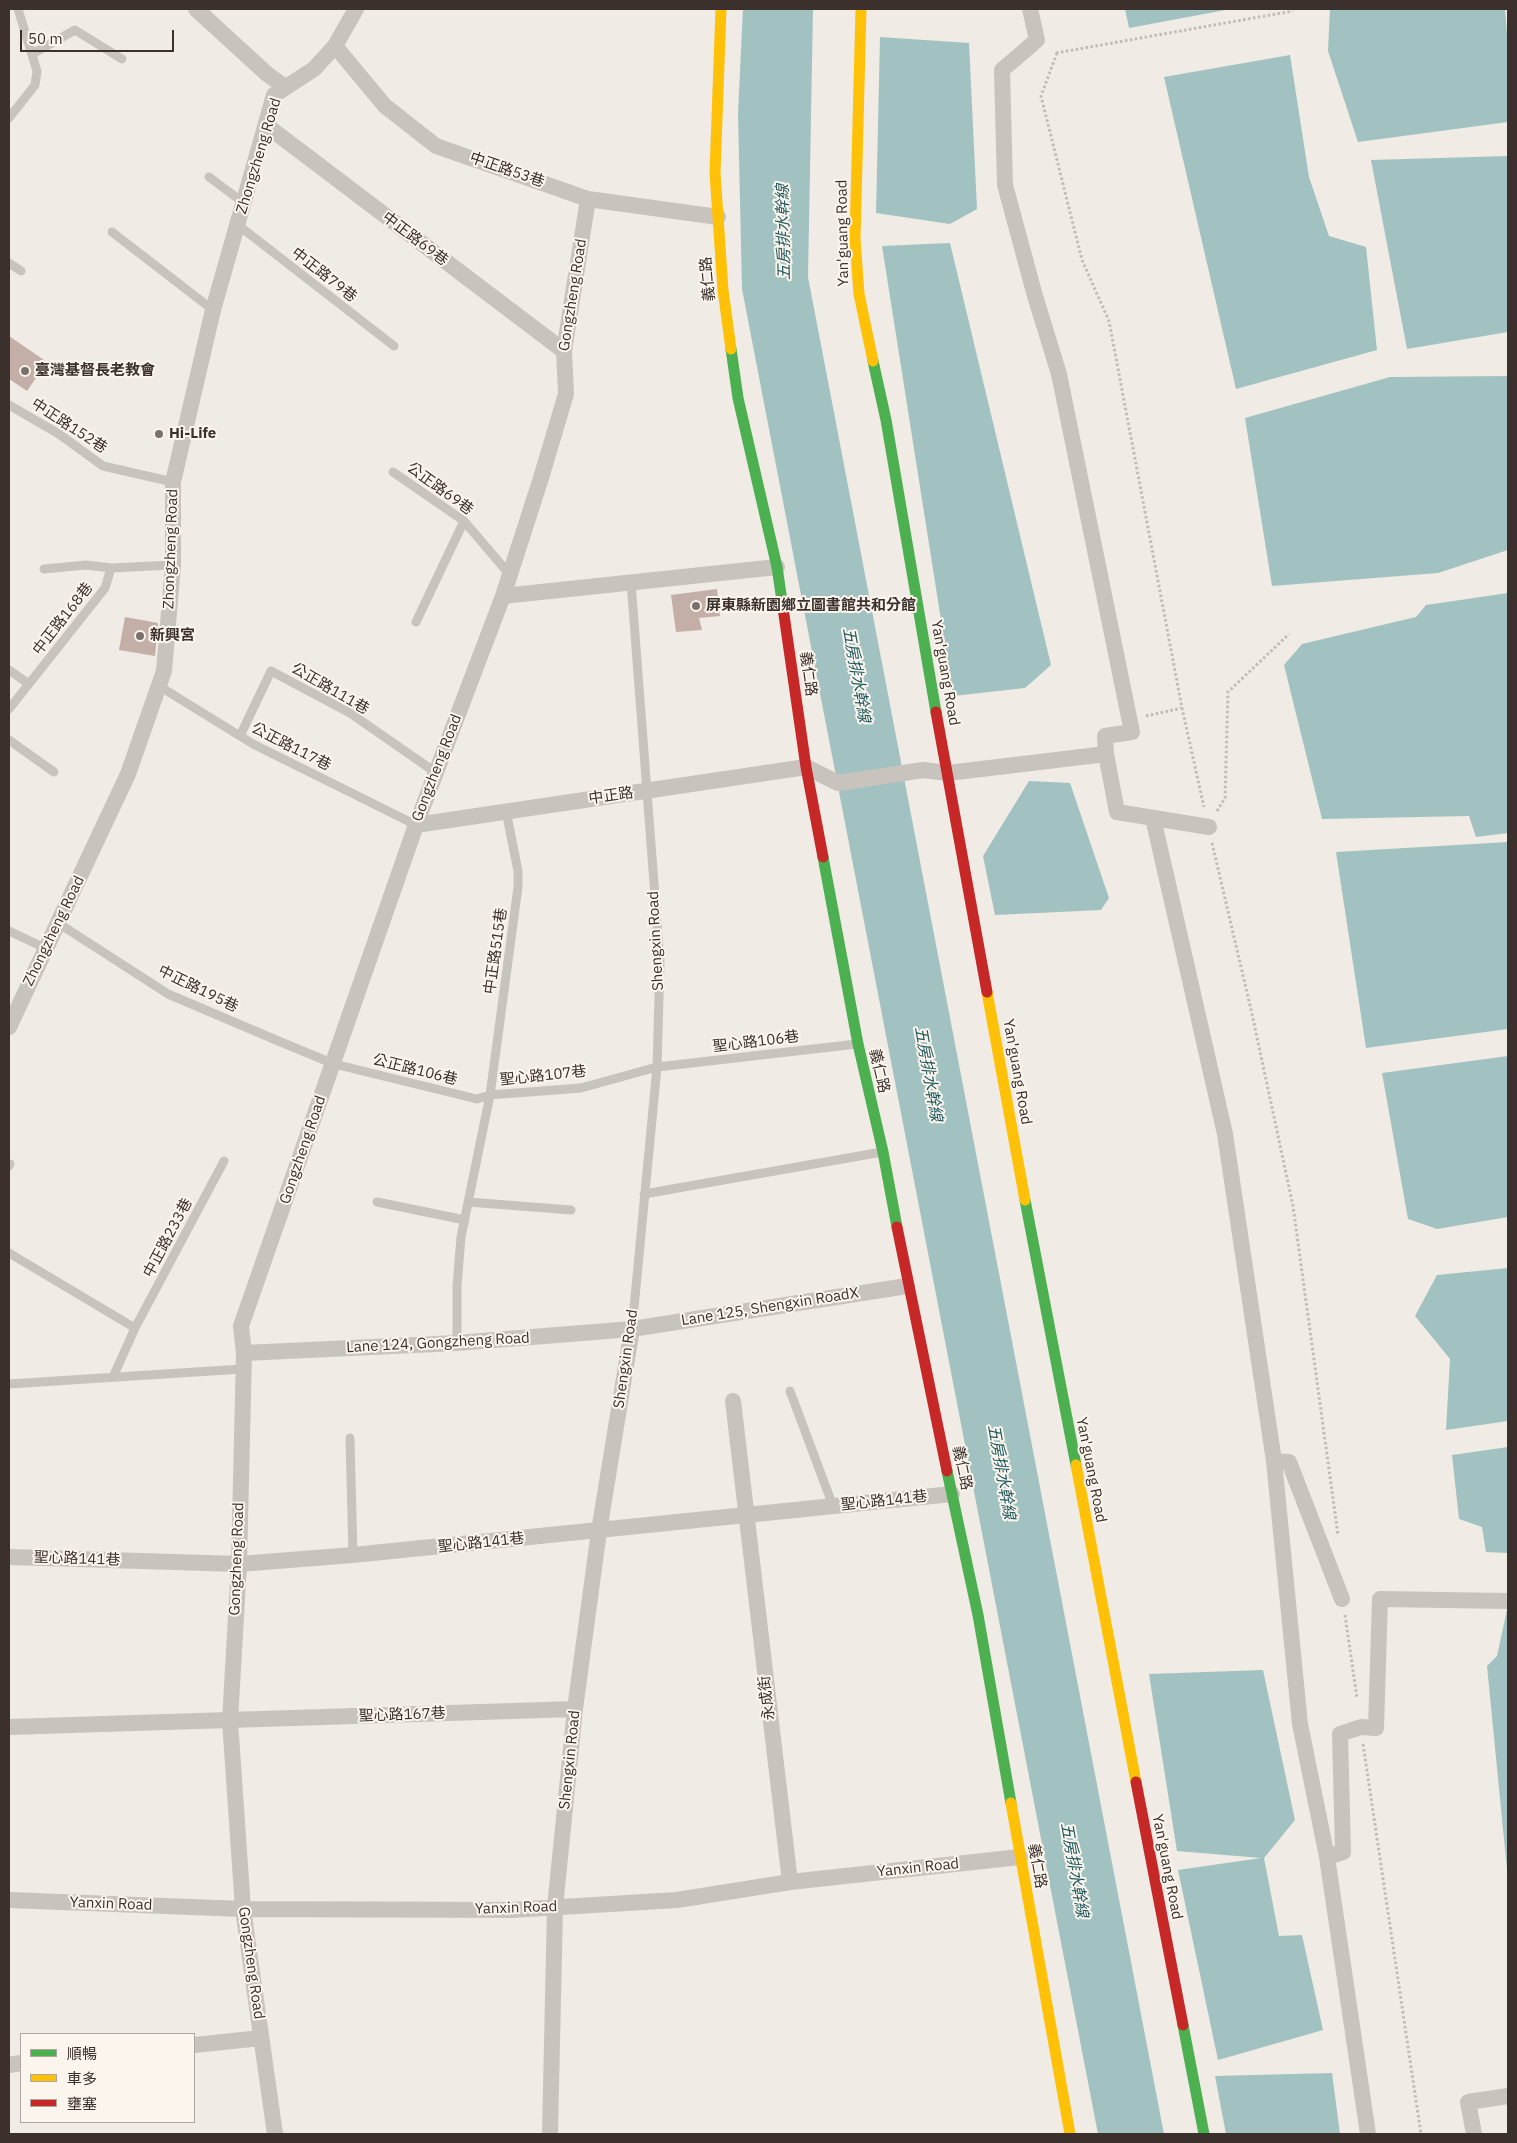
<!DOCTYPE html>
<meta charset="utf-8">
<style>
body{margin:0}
#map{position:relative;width:1517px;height:2143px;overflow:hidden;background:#f0ebe5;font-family:"IBM Plex Sans","Noto Sans TC",sans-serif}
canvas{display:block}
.frame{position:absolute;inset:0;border:10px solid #3b302b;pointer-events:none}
.legend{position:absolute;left:20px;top:2033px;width:175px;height:90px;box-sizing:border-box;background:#fbf5ee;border:1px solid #aea6a0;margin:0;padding:6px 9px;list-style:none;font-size:15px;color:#3b302b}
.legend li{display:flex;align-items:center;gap:10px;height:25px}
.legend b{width:25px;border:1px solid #aea6a0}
.scale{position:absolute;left:20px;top:30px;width:154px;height:22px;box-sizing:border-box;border:2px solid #3b302b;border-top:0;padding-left:6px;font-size:15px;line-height:18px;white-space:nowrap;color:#3b302b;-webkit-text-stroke:4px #fbf5ee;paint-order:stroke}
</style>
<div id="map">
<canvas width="1517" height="2143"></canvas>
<div class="frame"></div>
<ul class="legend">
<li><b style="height:6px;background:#4caf50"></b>順暢</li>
<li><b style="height:6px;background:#ffc107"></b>車多</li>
<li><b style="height:6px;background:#c62828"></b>壅塞</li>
</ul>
<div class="scale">50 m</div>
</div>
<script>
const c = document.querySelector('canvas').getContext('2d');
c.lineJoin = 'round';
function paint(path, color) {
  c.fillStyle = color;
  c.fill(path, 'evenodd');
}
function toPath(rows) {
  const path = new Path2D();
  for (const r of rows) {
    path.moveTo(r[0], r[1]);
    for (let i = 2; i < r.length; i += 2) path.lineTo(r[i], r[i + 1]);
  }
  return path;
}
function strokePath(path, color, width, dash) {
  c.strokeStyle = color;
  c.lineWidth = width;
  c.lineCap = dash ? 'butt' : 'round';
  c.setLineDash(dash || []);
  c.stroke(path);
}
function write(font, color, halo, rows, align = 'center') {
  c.font = font + ' "IBM Plex Sans","Noto Sans TC",sans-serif';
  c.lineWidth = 4;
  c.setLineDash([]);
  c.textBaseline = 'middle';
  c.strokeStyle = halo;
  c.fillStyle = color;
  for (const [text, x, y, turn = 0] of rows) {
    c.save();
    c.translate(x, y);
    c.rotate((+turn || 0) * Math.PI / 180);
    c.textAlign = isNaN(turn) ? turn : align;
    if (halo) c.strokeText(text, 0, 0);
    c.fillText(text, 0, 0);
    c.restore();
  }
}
const water = toPath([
 [743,9,813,9,808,277,1164,2134,1098,2134,742,289,738,113],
 [1125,9,1231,9,1129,28],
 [1330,9,1505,9,1508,46,1508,122,1358,142,1328,51],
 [880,37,969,43,977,209,950,224,876,213],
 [1290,55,1309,177,1329,236,1366,247,1377,350,1236,389,1164,77],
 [1508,156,1508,332,1407,349,1371,160],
 [950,243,1051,665,1025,688,953,696,882,246],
 [1508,376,1508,550,1438,573,1272,586,1245,418,1390,377],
 [1508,593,1508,833,1476,837,1469,816,1322,819,1284,665,1302,644,1416,617,1426,605],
 [1029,781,1070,783,1109,898,1101,910,995,915,983,856],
 [1508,842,1508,1029,1366,1048,1336,852],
 [1508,1056,1508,1217,1437,1229,1408,1219,1382,1073],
 [1508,1268,1508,1421,1446,1430,1450,1359,1415,1316,1437,1275],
 [1508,1447,1508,1553,1486,1552,1482,1527,1459,1519,1452,1455],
 [1508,1605,1508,1880,1487,1666,1497,1656],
 [1263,1670,1295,1820,1264,1858,1279,1936,1302,1935,1323,2030,1218,2060,1178,1870,1261,1858,1177,1851,1149,1674],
 [1332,2073,1340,2134,1226,2134,1215,2076]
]);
const building = toPath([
 [9,336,47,362,27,391,9,379],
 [717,589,720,616,699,618,702,630,676,632,671,595],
 [125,617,158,623,155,656,119,650]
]);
const path = toPath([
 [1056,53,1293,11],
 [1057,53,1041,96,1082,260,1109,321,1182,708,1204,807],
 [1146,716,1182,708],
 [1217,811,1225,798,1228,692,1289,634],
 [1212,843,1252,1014,1293,1206,1338,1535],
 [1345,1615,1357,1698],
 [1363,1744,1421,2134]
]);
const lane = toPath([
 [32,54,75,30,122,59],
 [9,118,35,85,37,71,18,9],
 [209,177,244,203],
 [238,225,394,346],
 [112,232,213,310],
 [9,263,21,271],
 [9,405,59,434,103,466,173,482],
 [393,472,464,521,510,575],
 [44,569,86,565,111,568],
 [631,582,660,962,657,1067,632,1329],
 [416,622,464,521],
 [9,670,29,684],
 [159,686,253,744,416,825],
 [9,709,105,588,111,568,173,565],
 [240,736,271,671,350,713,435,772],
 [9,740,54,772],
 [58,923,168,994,276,1040,334,1064,477,1099,490,1095,581,1088,657,1067,857,1044],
 [9,931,45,948],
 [9,1166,10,1164],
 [644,1194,882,1152],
 [377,1202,465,1220],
 [468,1202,571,1210],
 [9,1253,135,1328],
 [457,1343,457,1286,461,1237,490,1095,518,887,518,871,506,811],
 [113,1377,135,1328,224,1161],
 [9,1384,242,1369],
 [790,1391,833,1506],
 [350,1438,353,1555]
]);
const street = toPath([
 [196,9,267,74,285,87],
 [1030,9,1037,40,1002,70,1005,185,1035,296,1059,374,1132,732,1105,736,1106,754],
 [335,46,385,106,436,146,588,199,718,217],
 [267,126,564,351],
 [503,596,777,567],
 [1153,818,1225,1134,1274,1461,1300,1724,1327,1857,1368,2134],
 [416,825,806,767,838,783,923,770,948,773,1106,754,1117,812,1209,827],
 [9,1027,128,774,164,671,173,565,173,482,213,310,274,95,314,69,335,46,356,9],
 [244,1353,457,1343,632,1329,907,1286],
 [733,1401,790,1882],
 [1274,1461,1289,1462,1342,1599],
 [9,1557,239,1564,353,1555,952,1494],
 [9,1727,575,1709],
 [1327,1857,1343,1852,1340,1734,1361,1727,1376,1728,1380,1599,1508,1601],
 [9,1900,243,1909,511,1910,677,1900,790,1882,1020,1857],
 [194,2045,261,2038],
 [9,2065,21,2063],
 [275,2134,243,1909,230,1721,239,1564,244,1353,241,1326,416,825,503,596,541,478,566,394,564,351,588,199],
 [550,2134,555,1907,575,1709,599,1531,632,1329],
 [1474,2134,1468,2102,1508,2096]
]);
const fast = toPath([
 [731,349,738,398,777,567,782,601],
 [873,361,886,420,936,712],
 [823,857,858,1044,883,1152,897,1227],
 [1025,1200,1076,1465],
 [947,1471,978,1615,1011,1803],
 [1183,2025,1204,2134]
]);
const slow = toPath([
 [721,9,715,173,723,290,731,349],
 [861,9,855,239,859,294,873,361],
 [987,992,1025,1200],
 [1076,1465,1136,1782],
 [1011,1803,1070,2134]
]);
const jam = toPath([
 [782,601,806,767,823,857],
 [936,712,987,992],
 [897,1227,947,1471],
 [1136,1782,1183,2025]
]);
const markers = [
 [25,371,5,"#7a716c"],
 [159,434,5,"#7a716c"],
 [696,606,5,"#7a716c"],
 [140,636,5,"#7a716c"]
];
const streetNames = [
 ["Zhongzheng Road",259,156,-73],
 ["中正路53巷",507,170,19],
 ["Yan'guang Road",843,233,-91],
 ["中正路69巷",415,239,37],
 ["中正路79巷",324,275,38],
 ["義仁路",708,279,-95],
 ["Gongzheng Road",573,295,-81],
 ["中正路152巷",69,426,33],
 ["公正路69巷",440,489,36],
 ["Zhongzheng Road",171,549,-88],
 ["中正路168巷",63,619,-52],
 ["Yan'guang Road",945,673,80],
 ["義仁路",808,674,82],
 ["公正路111巷",330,689,30],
 ["公正路117巷",291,747,27],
 ["Gongzheng Road",437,768,-69],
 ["中正路",611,796,-8],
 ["Zhongzheng Road",54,931,-64],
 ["Shengxin Road",656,941,-93],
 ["中正路515巷",496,951,-82],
 ["中正路195巷",198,989,26],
 ["聖心路106巷",756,1042,-7],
 ["公正路106巷",415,1070,14],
 ["義仁路",879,1071,77],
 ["Yan'guang Road",1017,1072,80],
 ["聖心路107巷",543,1076,-6],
 ["Gongzheng Road",303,1150,-71],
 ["中正路233巷",168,1238,-62],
 ["Lane 125, Shengxin RoadX",770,1307,-9],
 ["Lane 124, Gongzheng Road",438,1343,-3],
 ["Shengxin Road",626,1359,-82],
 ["義仁路",962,1468,78],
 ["Yan'guang Road",1091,1470,79],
 ["聖心路141巷",884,1501,-6],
 ["聖心路141巷",481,1543,-6],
 ["聖心路141巷",77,1559,2],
 ["Gongzheng Road",237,1559,-88],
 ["永成街",767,1698,-97],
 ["聖心路167巷",402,1715,-2],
 ["Shengxin Road",570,1760,-84],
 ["義仁路",1037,1866,80],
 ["Yan'guang Road",1167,1867,79],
 ["Yanxin Road",918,1868,-6],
 ["Yanxin Road",111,1904,2],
 ["Yanxin Road",516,1908,-2],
 ["Gongzheng Road",251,1963,82]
];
const poiNames = [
 ["臺灣基督長老教會",35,371],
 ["Hi-Life",169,434],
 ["屏東縣新園鄉立圖書館共和分館",706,606],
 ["新興宮",150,636]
];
const waterNames = [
 ["五房排水幹線",784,232,-91],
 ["五房排水幹線",856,675,80],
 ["五房排水幹線",928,1074,80],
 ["五房排水幹線",1001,1472,80],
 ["五房排水幹線",1074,1870,80]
];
paint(water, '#a1c2c1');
paint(building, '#c3afa7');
strokePath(path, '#c2bbb6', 3, [2.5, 2.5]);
strokePath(lane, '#c9c3be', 9);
strokePath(street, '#c9c3be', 16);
strokePath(fast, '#4caf50', 11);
strokePath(slow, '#ffc107', 11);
strokePath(jam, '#c62828', 11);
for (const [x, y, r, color] of markers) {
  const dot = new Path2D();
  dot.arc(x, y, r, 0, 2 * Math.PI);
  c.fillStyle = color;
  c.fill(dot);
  strokePath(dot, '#fbf5ee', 2);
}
write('15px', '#3b302b', '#fbf5ee', streetNames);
write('bold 15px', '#3b302b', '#fbf5ee', poiNames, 'left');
write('italic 16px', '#1f5a5e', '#fbf5ee', waterNames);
</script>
